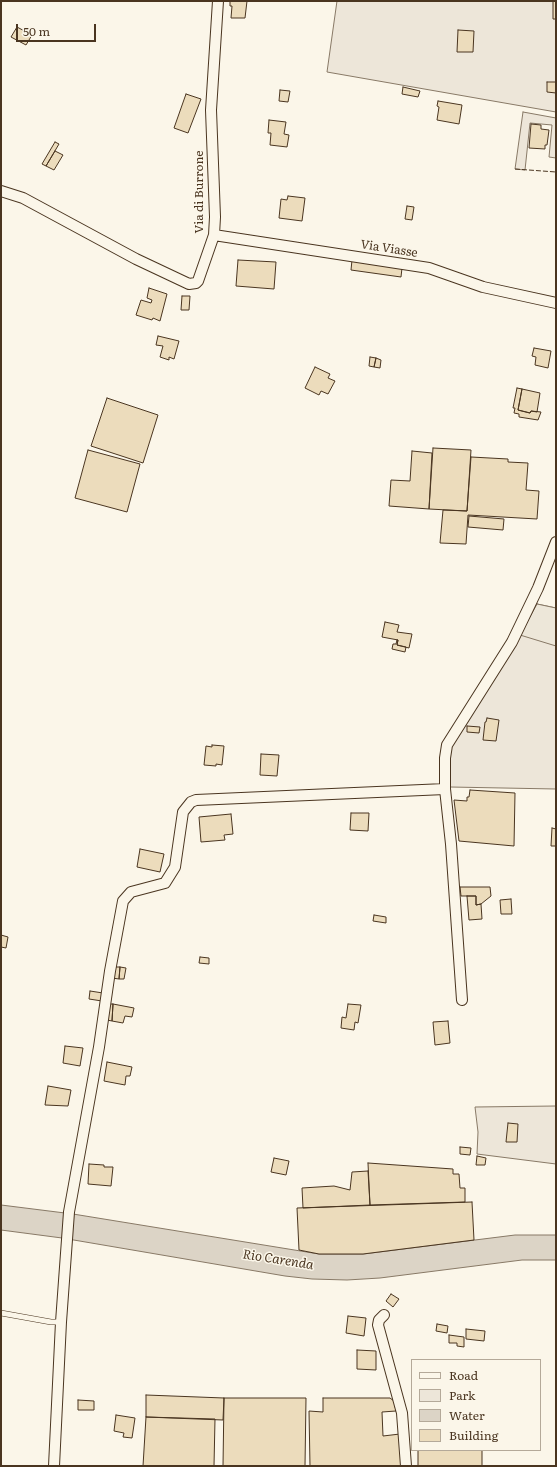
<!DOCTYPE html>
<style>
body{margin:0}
#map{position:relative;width:557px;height:1467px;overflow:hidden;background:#fbf6e9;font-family:Literata,serif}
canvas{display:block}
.frame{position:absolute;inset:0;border:2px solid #4a3520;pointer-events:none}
.legend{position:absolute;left:411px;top:1359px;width:130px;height:92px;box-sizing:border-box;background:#fbf6e9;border:1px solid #b4a999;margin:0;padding:5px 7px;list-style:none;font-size:12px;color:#4a3520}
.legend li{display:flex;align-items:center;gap:8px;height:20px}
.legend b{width:20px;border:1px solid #b4a999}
.scale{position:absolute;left:16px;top:24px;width:80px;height:18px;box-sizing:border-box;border:2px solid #4a3520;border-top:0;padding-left:5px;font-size:12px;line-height:14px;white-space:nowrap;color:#4a3520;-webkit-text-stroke:3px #fbf6e9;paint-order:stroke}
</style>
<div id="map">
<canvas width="557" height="1467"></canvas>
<div class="frame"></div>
<ul class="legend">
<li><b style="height:5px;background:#fbf6e9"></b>Road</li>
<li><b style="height:11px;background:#ede6d9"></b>Park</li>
<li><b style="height:11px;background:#dcd4c6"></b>Water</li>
<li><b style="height:11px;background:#ecdcbc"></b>Building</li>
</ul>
<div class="scale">50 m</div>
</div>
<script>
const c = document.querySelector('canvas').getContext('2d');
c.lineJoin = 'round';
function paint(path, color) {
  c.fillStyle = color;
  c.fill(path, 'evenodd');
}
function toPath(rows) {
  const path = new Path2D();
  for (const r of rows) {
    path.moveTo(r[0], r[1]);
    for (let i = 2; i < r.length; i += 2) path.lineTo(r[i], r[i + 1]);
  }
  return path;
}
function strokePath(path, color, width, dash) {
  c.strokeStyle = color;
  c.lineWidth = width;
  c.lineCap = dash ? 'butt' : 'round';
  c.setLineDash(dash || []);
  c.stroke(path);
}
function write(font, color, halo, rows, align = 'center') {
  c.font = font + ' Literata,serif';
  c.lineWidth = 3;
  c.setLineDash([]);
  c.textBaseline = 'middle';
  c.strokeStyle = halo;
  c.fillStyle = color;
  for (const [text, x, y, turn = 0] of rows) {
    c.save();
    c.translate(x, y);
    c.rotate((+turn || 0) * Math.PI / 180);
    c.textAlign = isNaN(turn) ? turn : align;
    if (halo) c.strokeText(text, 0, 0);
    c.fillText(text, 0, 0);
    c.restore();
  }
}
const green = toPath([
 [337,1,556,1,556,112,327,72,337,1],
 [523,112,556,118,556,158,549,157,552,125,530,123,525,170,515,169,523,112],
 [537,604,556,608,556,789,450,787,449,754,455,739,520,635,537,604],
 [556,1106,556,1164,477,1154,478,1132,475,1107,556,1106]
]);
const parking = toPath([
 [537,604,556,608,556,646,520,635,537,604]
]);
const water = toPath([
 [1,1205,73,1214,319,1254,363,1254,515,1235,556,1235,556,1260,522,1260,380,1278,347,1280,312,1279,285,1276,62,1238,1,1230,1,1205]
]);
const building = toPath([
 [230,1,247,1,245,18,231,18,232,6,230,6,230,1],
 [553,1,556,1,556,19,553,19,553,1],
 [17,27,32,35,26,45,11,37,17,27],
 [458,30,474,31,473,52,457,52,458,30],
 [547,82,556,82,556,93,547,92,547,82],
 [403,87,420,91,418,97,402,94,403,87],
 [280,90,290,91,288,102,279,101,280,90],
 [186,94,201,99,188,133,174,128,186,94],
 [438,101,462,105,459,124,437,120,439,107,437,106,438,101],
 [269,120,286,122,284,134,289,135,287,147,270,145,271,133,268,133,269,120],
 [531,124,541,125,541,129,549,130,547,145,545,145,545,149,529,148,531,124],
 [55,142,59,144,46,166,42,164,55,142],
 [55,151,63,155,54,170,46,166,55,151],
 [288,196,305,198,302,221,279,218,281,199,287,200,288,196],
 [407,206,414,207,412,220,405,219,407,206],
 [238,260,276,262,274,289,236,286,238,260],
 [352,260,402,268,401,277,351,270,352,260],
 [149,288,167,294,160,321,153,318,152,320,136,315,141,300,151,303,152,300,147,298,149,288],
 [182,296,190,296,189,310,181,310,182,296],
 [158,336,179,341,174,359,169,357,169,360,160,357,163,346,156,345,158,336],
 [534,348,551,351,548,368,535,365,536,357,532,356,534,348],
 [370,357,376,358,374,367,369,366,370,357],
 [376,358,381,360,380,368,374,367,376,358],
 [315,367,330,374,328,378,335,381,328,394,321,391,319,395,305,388,315,367],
 [517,388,522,389,518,410,530,413,531,411,541,412,538,420,519,417,519,414,514,413,515,408,513,408,517,388],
 [522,389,540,393,537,412,531,411,530,413,518,410,522,389],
 [107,398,158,415,143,463,91,446,107,398],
 [433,448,471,450,467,511,429,509,433,448],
 [88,450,140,464,127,512,75,498,88,450],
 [412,451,432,453,429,509,389,506,391,480,410,481,412,451],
 [471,457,508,459,508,462,528,463,526,490,539,491,537,519,468,515,466,544,440,543,443,510,467,511,471,457],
 [469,516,504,519,503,530,468,527,469,516],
 [385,622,399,625,397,632,412,634,409,648,397,645,398,640,382,637,385,622],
 [397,640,398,640,397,645,406,647,405,652,392,649,393,644,396,644,397,640],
 [487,718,499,720,496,741,483,740,485,722,486,722,487,718],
 [467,726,480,727,479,733,467,732,467,726],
 [212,745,224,746,222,765,216,764,216,766,204,765,206,746,212,747,212,745],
 [261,754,279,755,277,776,260,775,261,754],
 [470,790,515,793,514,846,459,841,454,800,467,801,467,797,469,797,470,790],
 [351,813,369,813,368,831,350,830,351,813],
 [231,814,233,834,224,835,225,840,201,842,199,817,231,814],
 [552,828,556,829,556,846,551,846,552,828],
 [140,849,164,854,160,872,137,867,140,849],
 [460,887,490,887,491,896,481,904,476,905,476,896,461,896,460,887],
 [467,896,476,896,476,905,481,904,482,919,469,920,467,896],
 [511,899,512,914,501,914,500,900,511,899],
 [374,915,386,917,386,923,373,921,374,915],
 [1,935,8,937,6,948,1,947,1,935],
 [200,957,209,958,209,964,199,963,200,957],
 [113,967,120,967,119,979,112,978,113,967],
 [120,967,126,968,124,979,119,979,120,967],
 [90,991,103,993,102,1001,89,999,90,991],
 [109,1004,113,1004,112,1021,107,1020,109,1004],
 [113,1004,134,1008,132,1017,125,1016,123,1023,112,1021,113,1004],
 [348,1004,361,1005,358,1023,355,1022,354,1030,341,1028,342,1017,346,1018,348,1004],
 [448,1021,450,1043,435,1045,433,1022,448,1021],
 [65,1046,83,1048,80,1066,63,1063,65,1046],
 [107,1062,132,1067,130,1076,126,1076,125,1085,104,1081,107,1062],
 [48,1086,71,1090,68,1106,45,1105,48,1086],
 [508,1123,518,1124,517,1142,506,1142,508,1123],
 [460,1147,471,1148,470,1155,460,1154,460,1147],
 [477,1156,486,1158,485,1165,476,1165,477,1156],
 [274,1158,289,1161,286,1175,271,1172,274,1158],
 [368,1163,453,1169,453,1174,459,1174,460,1188,465,1188,465,1202,370,1205,368,1163],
 [89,1164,104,1165,104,1167,113,1167,111,1186,88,1184,89,1164],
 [368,1171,370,1205,303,1208,302,1188,334,1186,350,1190,352,1172,368,1171],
 [472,1202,474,1240,363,1254,319,1254,299,1250,297,1208,472,1202],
 [391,1294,399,1299,393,1307,386,1301,391,1294],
 [348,1316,366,1318,364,1336,346,1333,348,1316],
 [437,1324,448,1326,447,1333,436,1331,437,1324],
 [466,1329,485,1331,484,1341,466,1339,466,1329],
 [449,1335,464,1337,464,1347,457,1346,457,1343,449,1343,449,1335],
 [357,1350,376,1351,376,1370,357,1369,357,1350],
 [146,1395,224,1398,223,1420,146,1417,146,1395],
 [224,1398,306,1398,305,1466,223,1466,224,1398],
 [323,1398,390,1398,394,1401,396,1411,382,1412,383,1436,400,1434,402,1466,310,1466,309,1411,323,1412,323,1398],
 [78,1400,94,1401,94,1410,78,1410,78,1400],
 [116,1415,135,1418,132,1438,123,1437,124,1433,114,1431,116,1415],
 [146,1417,215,1419,214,1466,143,1466,146,1417],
 [418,1450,482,1450,482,1466,418,1466,418,1450]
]);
const service = toPath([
 [1,1313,51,1322,61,1322]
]);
const minor = toPath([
 [1,191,23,198,136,259,189,284,196,283,198,281,214,235,215,217,211,110,218,1],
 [214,235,429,268,483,287,556,303],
 [445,789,451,844,462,1000],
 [384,1315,379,1320,378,1325,402,1413,406,1466],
 [54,1466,61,1322,69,1212,99,1047,110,971,123,901,131,892,165,883,175,867,183,812,191,802,196,800,445,789,445,758,447,745,512,642,538,588,556,542]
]);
const fence = toPath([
 [515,169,556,172]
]);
const streetNames = [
 ["Via di Burrone",199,192,-90],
 ["Via Viasse",389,249,9]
];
const waterNames = [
 ["Rio Carenda",278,1260,9]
];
paint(green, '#ede6d9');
strokePath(green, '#887966', 1);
paint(parking, '#ede7d9');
strokePath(parking, '#887966', 1);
paint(water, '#dcd4c6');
strokePath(water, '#887966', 1);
paint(building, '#ecdcbc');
strokePath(building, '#4a3520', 1);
strokePath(service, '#4a3520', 6);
strokePath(minor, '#4a3520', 12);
strokePath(service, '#fbf6e9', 5);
strokePath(minor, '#fbf6e9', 10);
strokePath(fence, '#4a3520', 1, [5, 2]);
write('12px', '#4a3520', '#fbf6e9', streetNames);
write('italic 13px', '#4a3520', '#fbf6e9', waterNames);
</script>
